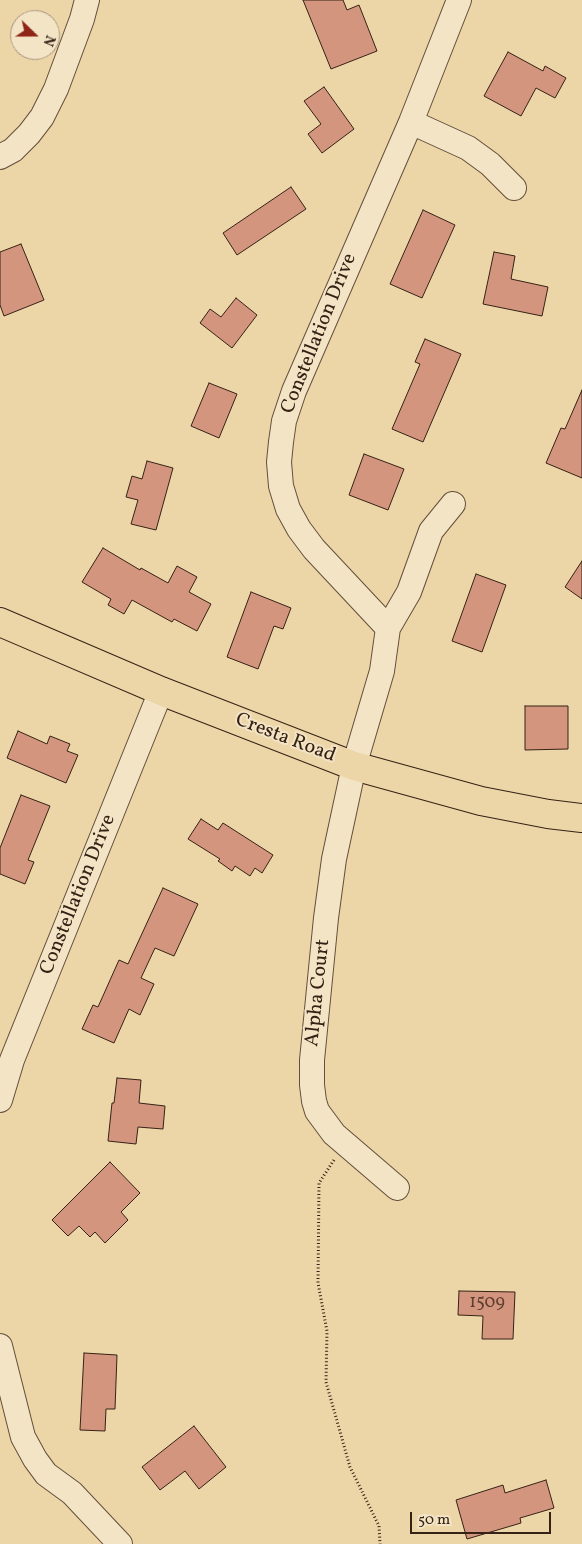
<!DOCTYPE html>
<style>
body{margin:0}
#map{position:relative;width:582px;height:1544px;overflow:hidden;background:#ecd5a7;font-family:Vollkorn,serif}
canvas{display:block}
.north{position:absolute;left:10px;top:10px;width:50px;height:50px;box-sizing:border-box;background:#f3e4c6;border:1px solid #a7967f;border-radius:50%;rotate:112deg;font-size:14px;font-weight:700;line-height:20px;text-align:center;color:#352215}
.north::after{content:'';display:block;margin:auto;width:18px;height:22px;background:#8f2418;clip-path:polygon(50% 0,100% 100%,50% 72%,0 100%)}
.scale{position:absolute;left:410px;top:1512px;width:141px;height:22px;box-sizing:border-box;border:2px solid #352215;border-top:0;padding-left:6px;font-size:15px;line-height:18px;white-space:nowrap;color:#352215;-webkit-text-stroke:4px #f3e4c6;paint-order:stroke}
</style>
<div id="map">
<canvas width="582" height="1544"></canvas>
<div class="north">N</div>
<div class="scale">50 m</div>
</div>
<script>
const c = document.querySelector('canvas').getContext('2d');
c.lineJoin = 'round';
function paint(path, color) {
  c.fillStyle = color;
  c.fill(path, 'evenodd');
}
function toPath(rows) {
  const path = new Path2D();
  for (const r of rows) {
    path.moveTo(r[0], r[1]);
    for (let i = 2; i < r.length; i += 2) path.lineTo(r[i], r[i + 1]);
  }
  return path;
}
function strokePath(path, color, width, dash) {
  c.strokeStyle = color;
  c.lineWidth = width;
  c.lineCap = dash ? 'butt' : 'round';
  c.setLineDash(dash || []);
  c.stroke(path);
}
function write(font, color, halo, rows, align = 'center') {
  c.font = font + ' Vollkorn,serif';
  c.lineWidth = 4;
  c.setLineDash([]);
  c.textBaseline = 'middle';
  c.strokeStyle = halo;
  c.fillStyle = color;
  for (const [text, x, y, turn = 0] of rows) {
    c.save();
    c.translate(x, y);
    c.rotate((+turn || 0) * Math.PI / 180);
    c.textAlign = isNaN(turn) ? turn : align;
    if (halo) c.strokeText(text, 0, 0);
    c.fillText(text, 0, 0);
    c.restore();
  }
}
const building = toPath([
 [303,0,343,0,347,10,359,5,377,51,331,69,303,0],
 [508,52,543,71,545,66,566,78,555,98,536,88,521,116,484,96,508,52],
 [324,87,354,129,322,153,308,134,321,124,304,101,324,87],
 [291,187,306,209,237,255,223,233,291,187],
 [423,210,455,225,422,298,390,284,423,210],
 [21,244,44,300,4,316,0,305,0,252,21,244],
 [494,252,515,256,511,279,548,287,542,316,483,304,494,252],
 [236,298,257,315,232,348,200,323,210,309,221,317,236,298],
 [425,339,461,354,423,442,392,429,420,364,415,362,425,339],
 [209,383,237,394,219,438,191,426,209,383],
 [582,390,582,478,546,463,561,428,565,429,582,390],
 [364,454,404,469,388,510,349,495,364,454],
 [147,461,173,468,156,530,131,524,138,500,126,497,132,476,142,479,147,461],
 [103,548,140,570,141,568,168,583,177,566,197,577,189,592,211,604,197,631,174,619,172,622,132,600,124,614,108,605,111,599,82,582,103,548],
 [582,561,582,599,565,587,582,561],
 [476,574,506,585,482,652,452,641,476,574],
 [251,592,291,608,283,629,274,626,258,669,227,657,251,592],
 [525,706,568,706,568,749,525,750,525,706],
 [18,731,47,744,50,736,70,744,67,751,78,755,66,783,7,758,18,731],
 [21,795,50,806,28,860,34,862,25,884,0,874,0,848,21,795],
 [201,819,218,830,223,823,273,855,262,873,255,868,250,876,235,866,232,871,218,861,220,859,188,839,201,819],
 [163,888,198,904,174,956,155,948,141,978,154,984,140,1015,129,1009,114,1043,82,1029,93,1005,98,1007,119,960,128,964,163,888],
 [117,1078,141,1080,139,1103,165,1106,163,1129,138,1127,136,1144,108,1141,112,1103,114,1103,117,1078],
 [110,1162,140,1193,121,1212,128,1220,105,1243,95,1232,90,1237,79,1226,68,1236,52,1220,110,1162],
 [459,1291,515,1292,513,1339,482,1339,483,1316,458,1315,459,1291],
 [84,1353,117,1355,115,1409,106,1409,105,1431,80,1430,84,1353],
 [194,1426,226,1467,199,1489,185,1471,160,1490,142,1467,194,1426],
 [546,1480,554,1508,520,1518,521,1523,467,1539,456,1500,503,1485,505,1493,546,1480]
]);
const path = toPath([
 [334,1160,319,1183,318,1283,327,1331,326,1382,350,1467,379,1526,380,1544]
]);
const minor = toPath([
 [411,122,468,148,490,164,514,188],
 [0,157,13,150,29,134,42,117,56,89,82,19,87,0],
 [388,628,314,549,299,529,288,509,281,486,279,462,281,442,284,421,294,391,411,122,459,0],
 [0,1100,12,1060,161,691],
 [397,1188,334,1134,317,1111,314,1101,312,1085,312,1060,326,918,334,859,354,766,382,671,388,628,409,592,431,531,453,504],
 [0,1346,23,1437,35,1459,46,1474,72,1493,120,1544]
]);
const major = toPath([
 [0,622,161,691,354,766,481,801,548,814,582,818]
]);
const numberNames = [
 ["1509",487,1304]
];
const streetNames = [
 ["Constellation Drive",320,334,-68],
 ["Cresta Road",285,739,21],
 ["Constellation Drive",79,895,-68],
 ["Alpha Court",319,993,-84]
];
paint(building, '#d4957f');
strokePath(building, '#352215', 1);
strokePath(minor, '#634f3a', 26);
strokePath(major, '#352215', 30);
strokePath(path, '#352215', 3, [1, 2.5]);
strokePath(minor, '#f3e4c6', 24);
strokePath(major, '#ecd5a7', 28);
write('18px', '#5d3f30', null, numberNames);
write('20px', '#352215', '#f3e4c6', streetNames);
</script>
